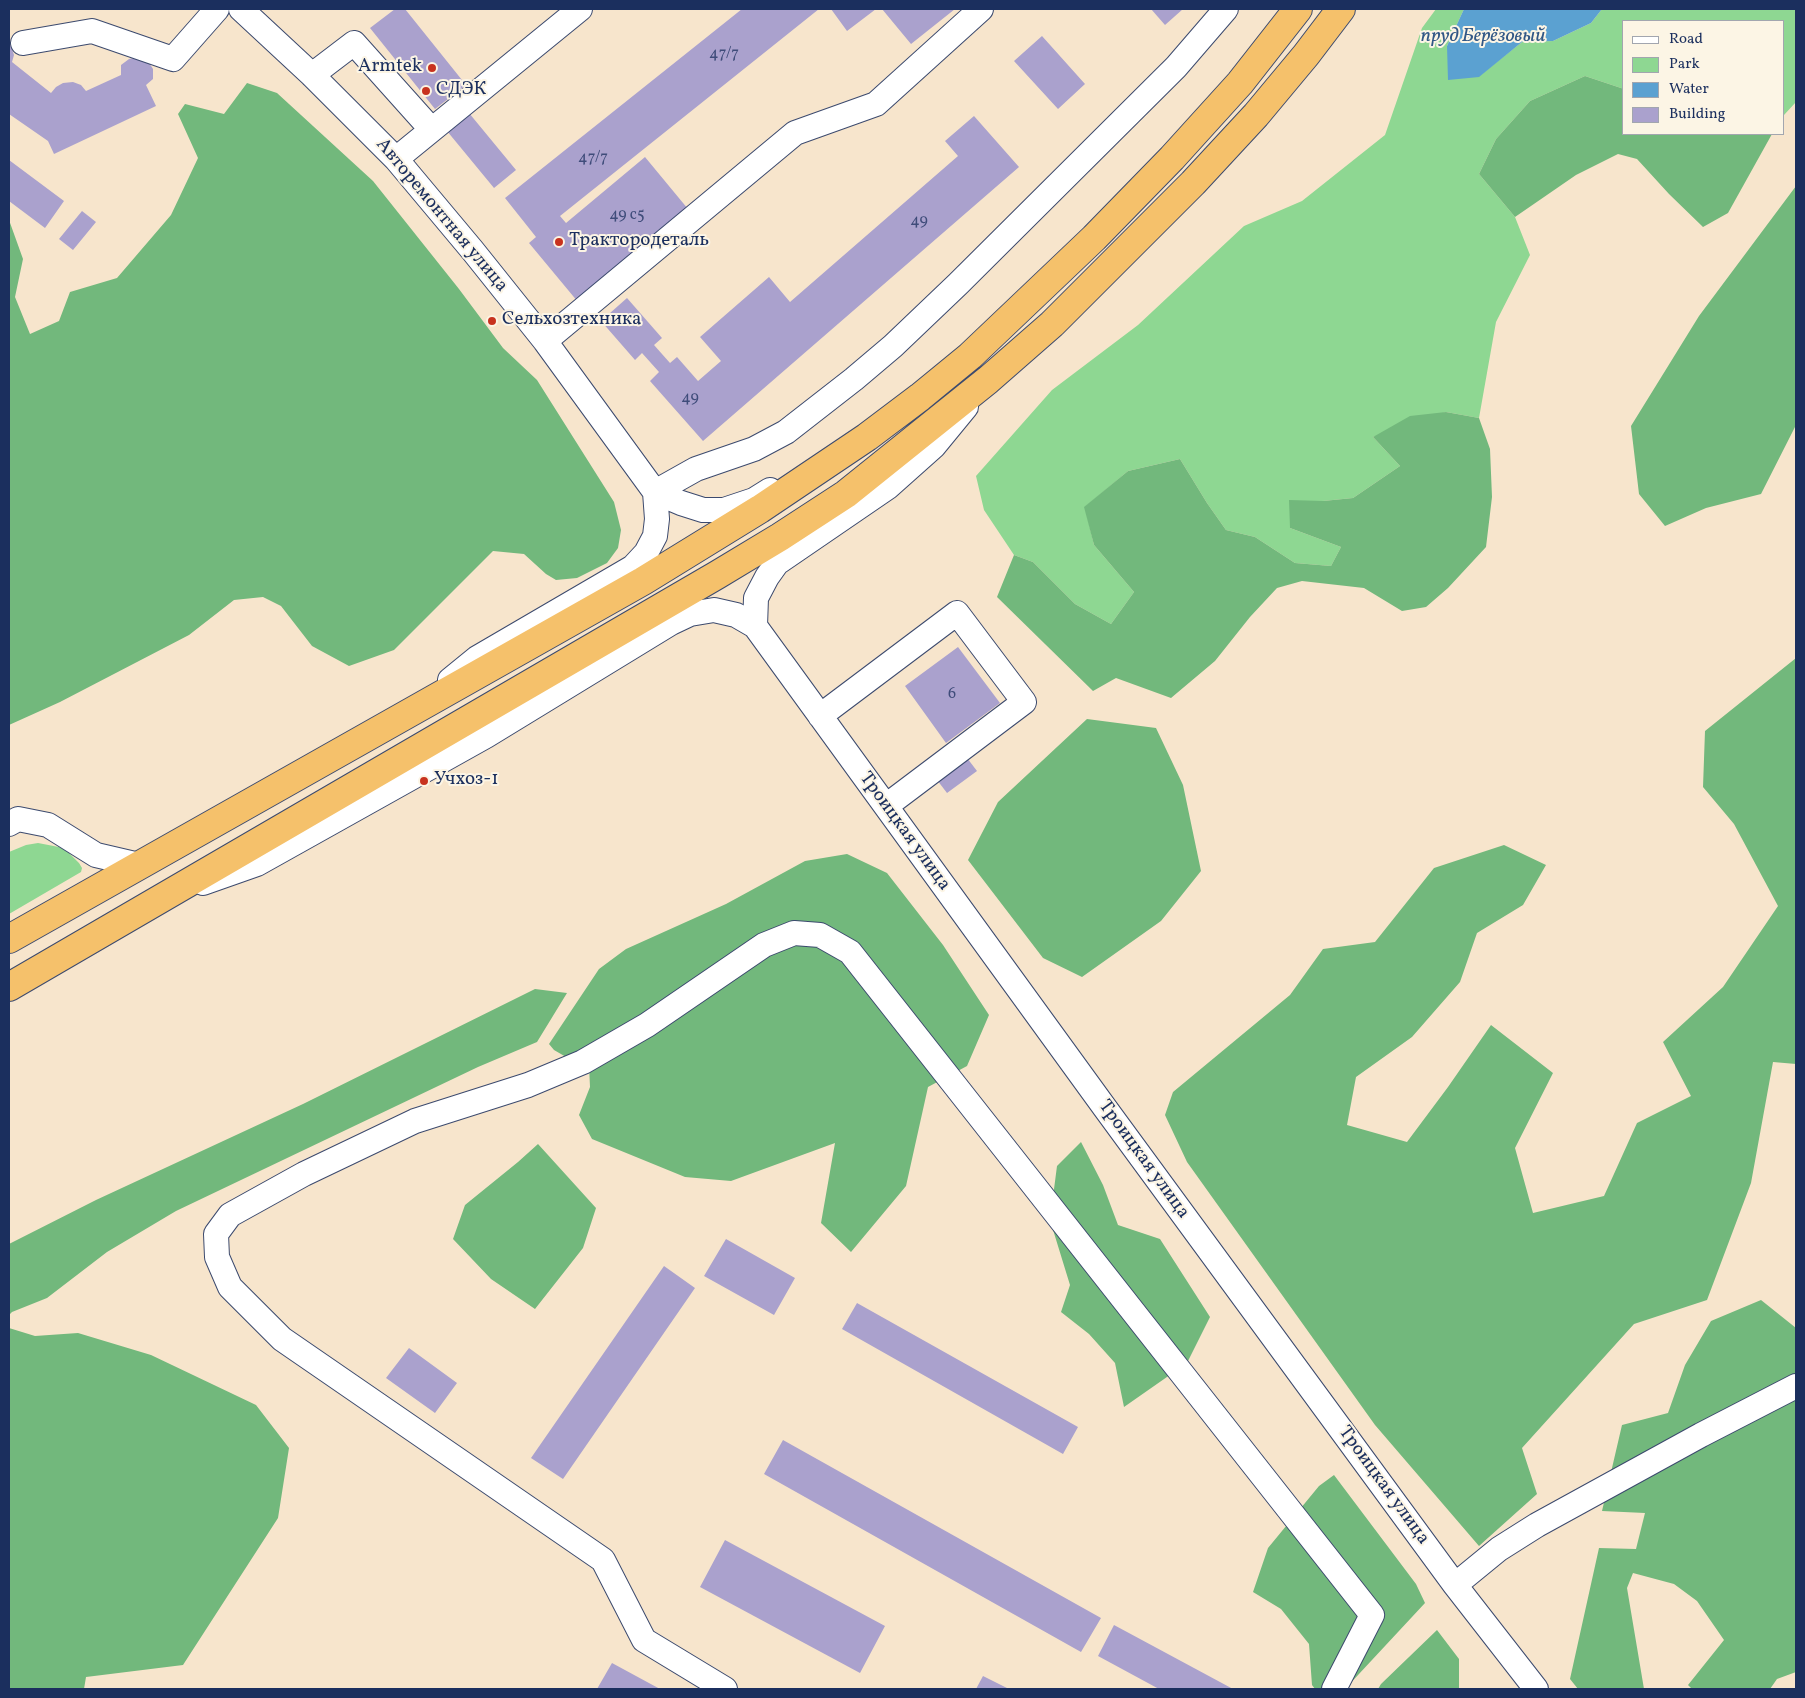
<!DOCTYPE html>
<meta charset="utf-8">
<style>
body{margin:0}
#map{position:relative;width:1805px;height:1698px;overflow:hidden;background:#f7e5cc;font-family:Vollkorn,serif}
canvas{display:block}
.frame{position:absolute;inset:0;border:10px solid #1b2f5e;pointer-events:none}
.legend{position:absolute;left:1622px;top:20px;width:162px;height:115px;box-sizing:border-box;background:#fcf5e5;border:1px solid #a2a6af;margin:0;padding:6px 9px;list-style:none;font-size:15px;color:#1b2f5e}
.legend li{display:flex;align-items:center;gap:10px;height:25px}
.legend b{width:25px;border:1px solid #a2a6af}
</style>
<div id="map">
<canvas width="1805" height="1698"></canvas>
<div class="frame"></div>
<ul class="legend">
<li><b style="height:6px;background:#fff"></b>Road</li>
<li><b style="height:14px;background:#8ed792"></b>Park</li>
<li><b style="height:14px;background:#5ba1d1"></b>Water</li>
<li><b style="height:14px;background:#aaa1cd"></b>Building</li>
</ul>
</div>
<script>
const c = document.querySelector('canvas').getContext('2d');
c.lineJoin = 'round';
function paint(path, color) {
  c.fillStyle = color;
  c.fill(path, 'evenodd');
}
function toPath(rows) {
  const path = new Path2D();
  for (const r of rows) {
    path.moveTo(r[0], r[1]);
    for (let i = 2; i < r.length; i += 2) path.lineTo(r[i], r[i + 1]);
  }
  return path;
}
function strokePath(path, color, width, dash) {
  c.strokeStyle = color;
  c.lineWidth = width;
  c.lineCap = dash ? 'butt' : 'round';
  c.setLineDash(dash || []);
  c.stroke(path);
}
function write(font, color, halo, rows, align = 'center') {
  c.font = font + ' Vollkorn,serif';
  c.lineWidth = 4;
  c.setLineDash([]);
  c.textBaseline = 'middle';
  c.strokeStyle = halo;
  c.fillStyle = color;
  for (const [text, x, y, turn = 0] of rows) {
    c.save();
    c.translate(x, y);
    c.rotate((+turn || 0) * Math.PI / 180);
    c.textAlign = isNaN(turn) ? turn : align;
    if (halo) c.strokeText(text, 0, 0);
    c.fillText(text, 0, 0);
    c.restore();
  }
}
const green = toPath([
 [1436,9,1464,9,1447,46,1479,76,1522,42,1553,41,1591,23,1602,9,1796,9,1796,102,1784,115,1784,21,1624,21,1624,89,1585,76,1530,101,1496,139,1479,174,1515,217,1530,255,1496,322,1479,418,1446,412,1373,437,1400,466,1353,498,1323,501,1290,528,1341,547,1331,566,1295,563,1255,537,1226,530,1207,503,1180,459,1128,471,1085,507,1094,545,1134,592,1111,624,1075,604,1033,562,1014,555,984,510,976,476,1052,390,1138,325,1244,226,1302,201,1385,135,1422,28],
 [38,843,64,848,79,863,82,868,81,872,9,914,9,852,26,845]
]);
const forest = toPath([
 [1585,76,1624,89,1624,134,1772,134,1728,213,1703,227,1669,194,1637,159,1618,154,1576,175,1515,217,1479,174,1496,139,1530,101],
 [247,83,277,93,373,181,459,289,503,348,537,380,614,502,621,530,618,548,607,563,577,578,556,580,546,574,524,554,493,551,394,650,349,666,312,646,281,606,263,597,234,600,189,635,60,702,9,725,9,220,23,259,15,297,30,334,59,321,70,292,117,278,171,215,198,158,178,114,185,104,224,114],
 [1796,186,1796,425,1761,494,1706,508,1665,526,1639,494,1631,426,1699,316],
 [1446,412,1479,418,1490,449,1492,497,1486,547,1448,588,1426,607,1402,611,1364,588,1302,581,1277,588,1250,617,1215,661,1171,698,1116,678,1093,691,997,597,1014,555,1033,562,1075,604,1111,624,1134,592,1094,545,1084,507,1128,471,1180,459,1207,503,1226,530,1255,537,1295,563,1331,566,1341,547,1290,528,1289,500,1323,501,1353,498,1400,466,1373,437,1410,416],
 [1796,658,1796,1064,1773,1062,1751,1183,1707,1300,1634,1324,1522,1448,1537,1494,1479,1546,1375,1425,1187,1162,1165,1115,1173,1092,1290,995,1323,949,1375,942,1434,868,1504,845,1546,865,1523,905,1477,933,1460,982,1412,1037,1356,1077,1347,1125,1407,1142,1448,1087,1491,1025,1553,1073,1515,1148,1533,1213,1604,1196,1637,1123,1691,1096,1663,1042,1723,987,1778,906,1734,824,1703,787,1705,731],
 [1087,719,1156,728,1183,785,1201,871,1161,921,1082,977,1043,958,968,860,998,802],
 [847,854,887,873,943,945,989,1015,967,1066,928,1087,906,1186,851,1252,821,1223,835,1143,731,1181,685,1177,592,1139,579,1115,590,1087,589,1065,573,1061,554,1050,549,1044,599,969,626,949,726,904,805,861],
 [535,989,567,993,537,1042,478,1067,176,1211,107,1252,47,1298,12,1312,9,1315,9,1244,96,1200,303,1104],
 [1081,1142,1103,1185,1118,1225,1160,1239,1210,1317,1187,1363,1124,1407,1115,1363,1089,1334,1061,1312,1070,1285,1050,1220,1057,1166],
 [538,1144,596,1208,583,1248,535,1309,491,1279,453,1239,465,1205,518,1162],
 [1761,1300,1796,1328,1796,1672,1777,1679,1770,1689,1692,1689,1688,1685,1724,1640,1697,1601,1674,1584,1633,1573,1627,1588,1644,1689,1578,1689,1570,1679,1599,1548,1636,1549,1645,1513,1602,1511,1622,1425,1668,1413,1685,1365,1711,1321],
 [9,1328,35,1336,78,1333,151,1355,256,1405,289,1448,278,1518,183,1665,86,1677,84,1689,9,1689],
 [1334,1475,1416,1584,1425,1603,1345,1689,1315,1689,1312,1685,1309,1644,1281,1609,1253,1592,1268,1548,1319,1486],
 [1437,1630,1459,1659,1459,1689,1378,1689,1381,1684]
]);
const water = toPath([
 [1464,9,1602,9,1591,23,1553,41,1522,42,1479,77,1448,80,1447,46]
]);
const building = toPath([
 [395,9,405,9,466,85,435,109,370,28],
 [742,9,819,9,560,216,566,223,645,157,688,209,578,302,529,243,536,237,505,198],
 [831,9,876,9,847,31],
 [882,9,955,9,911,44],
 [1151,9,1183,9,1165,25],
 [1042,36,1085,84,1058,109,1014,61],
 [9,45,11,46,14,55,12,62,51,93,56,87,63,83,73,82,81,85,86,91,121,75,121,65,129,59,138,57,148,61,153,69,153,79,146,85,156,106,54,154,48,141,9,114],
 [469,113,516,170,494,188,447,131],
 [974,116,1019,167,703,441,650,381,659,372,642,353,635,360,601,321,627,298,662,338,654,345,670,363,677,357,698,381,721,361,700,337,769,277,790,302,958,156,945,141],
 [9,160,64,201,45,228,9,201],
 [82,211,96,222,73,250,59,239],
 [958,647,1000,703,946,743,905,686],
 [964,754,977,771,947,793,934,776],
 [726,1239,795,1278,774,1315,704,1276],
 [664,1266,695,1288,563,1479,531,1458],
 [857,1303,1078,1427,1063,1454,842,1329],
 [409,1348,457,1383,435,1413,386,1378],
 [783,1440,1101,1618,1081,1652,764,1474],
 [725,1540,885,1626,860,1673,700,1587],
 [1114,1625,1233,1689,1159,1689,1098,1656],
 [612,1663,660,1689,597,1689],
 [983,1676,1009,1689,976,1689]
]);
const minor = toPath([
 [241,9,312,75,396,159,473,251,545,341,655,492],
 [23,43,92,31,173,59,217,9],
 [312,75,354,43,431,129],
 [396,159,580,9],
 [545,341,795,133,876,104,981,9],
 [655,492,696,469,754,449,786,432,854,379,893,346,958,284,1176,67,1226,9],
 [655,492,681,503,703,510,724,510,754,500,770,490],
 [755,626,756,598,767,577,777,563,888,487,934,446,966,407],
 [450,680,477,658,633,567,646,553,655,536,657,519,655,492],
 [820,716,957,613,1024,702,886,806],
 [9,824,18,819,48,825,96,855,139,865],
 [203,883,257,864,486,736,671,623,690,614,714,610,736,615,755,626,1105,1108,1455,1585,1536,1689],
 [1455,1585,1499,1549,1537,1525,1701,1435,1796,1386],
 [725,1689,644,1640,603,1560,282,1339,230,1287,217,1257,216,1234,230,1215,304,1174,415,1121,528,1085,583,1062,647,1025,764,945,794,933,820,935,850,952,1372,1615,1334,1689]
]);
const highway = toPath([
 [9,939,643,581,760,509,867,437,920,397,970,356,1094,238,1172,158,1240,83,1298,9],
 [9,987,717,575,780,537,846,494,988,380,1052,324,1193,183,1256,115,1306,55,1341,9]
]);
const markers = [
 [432,68,5,"#c8321e"],
 [426,91,5,"#c8321e"],
 [559,242,5,"#c8321e"],
 [492,321,5,"#c8321e"],
 [424,781,5,"#c8321e"]
];
const numberNames = [
 ["47/7",724,55],
 ["47/7",593,159],
 ["49 с5",627,216],
 ["49",919,222],
 ["49",690,399],
 ["6",952,695]
];
const poiNames = [
 ["Armtek",422,68,"right"],
 ["СДЭК",436,91],
 ["Трактородеталь",569,242],
 ["Сельхозтехника",502,321],
 ["Учхоз-1",434,781]
];
const streetNames = [
 ["Авторемонтная улица",441,216,50],
 ["Троицкая улица",904,832,54],
 ["Троицкая улица",1143,1160,54],
 ["Троицкая улица",1383,1486,54]
];
const waterNames = [
 ["пруд Берёзовый",1483,37]
];
paint(green, '#8ed792');
paint(forest, '#72b87c');
paint(water, '#5ba1d1');
paint(building, '#aaa1cd');
strokePath(minor, '#3c4a6e', 26);
strokePath(highway, '#3c4a6e', 30);
strokePath(minor, '#fff', 24);
strokePath(highway, '#f5c16b', 28);
for (const [x, y, r, color] of markers) {
  const dot = new Path2D();
  dot.arc(x, y, r, 0, 2 * Math.PI);
  c.fillStyle = color;
  c.fill(dot);
  strokePath(dot, '#fcf5e5', 2);
}
write('16px', '#3f4c7a', null, numberNames);
write('19px', '#1b2f5e', '#fcf5e5', poiNames, 'left');
write('19px', '#1b2f5e', '#fcf5e5', streetNames);
write('italic 20px', '#315786', '#fcf5e5', waterNames);
</script>
